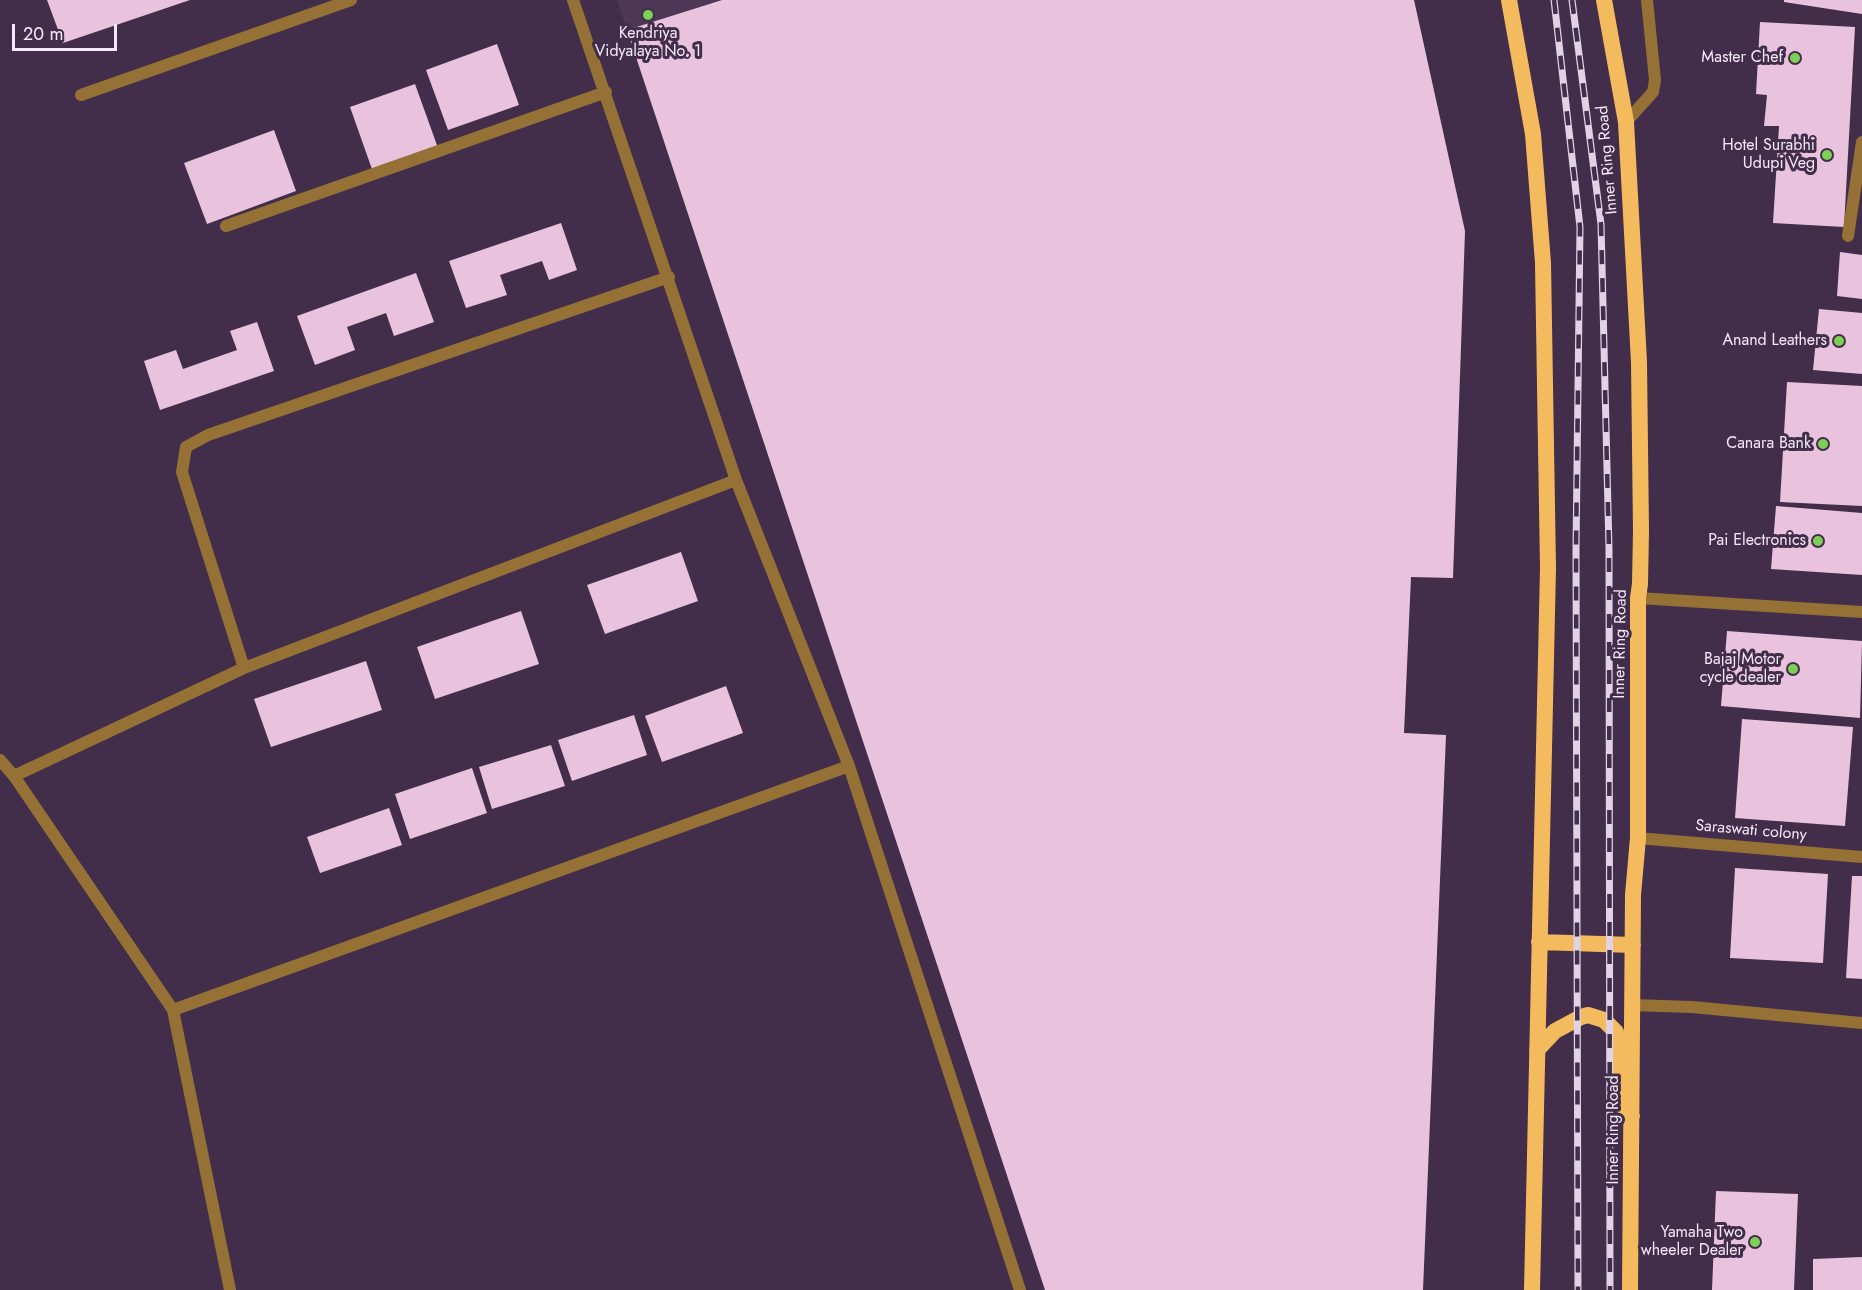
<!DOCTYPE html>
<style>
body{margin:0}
#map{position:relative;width:1862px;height:1290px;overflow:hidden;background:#422e4a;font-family:Jost,sans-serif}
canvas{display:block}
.scale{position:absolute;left:12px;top:24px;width:105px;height:27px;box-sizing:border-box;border:3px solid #f5e8fa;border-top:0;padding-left:8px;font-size:18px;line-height:21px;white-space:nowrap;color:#f5e8fa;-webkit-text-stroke:4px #422e4a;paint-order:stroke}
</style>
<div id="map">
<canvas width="1862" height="1290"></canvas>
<div class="scale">20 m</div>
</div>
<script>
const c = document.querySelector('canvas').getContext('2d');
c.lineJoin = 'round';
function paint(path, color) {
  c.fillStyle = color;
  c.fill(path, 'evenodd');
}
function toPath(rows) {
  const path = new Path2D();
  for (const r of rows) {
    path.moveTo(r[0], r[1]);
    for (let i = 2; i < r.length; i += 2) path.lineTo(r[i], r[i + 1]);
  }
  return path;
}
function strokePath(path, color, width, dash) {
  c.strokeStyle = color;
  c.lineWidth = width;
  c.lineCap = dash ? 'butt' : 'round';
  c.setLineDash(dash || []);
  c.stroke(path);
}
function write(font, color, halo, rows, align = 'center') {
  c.font = font + ' Jost,sans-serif';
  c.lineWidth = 6;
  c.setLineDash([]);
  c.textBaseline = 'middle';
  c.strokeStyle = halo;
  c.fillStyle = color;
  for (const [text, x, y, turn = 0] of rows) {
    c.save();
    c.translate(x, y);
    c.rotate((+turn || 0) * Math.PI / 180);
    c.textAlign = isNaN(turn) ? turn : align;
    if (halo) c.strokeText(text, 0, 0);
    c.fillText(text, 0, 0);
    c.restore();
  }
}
const built = toPath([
 [617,0,721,0,627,30]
]);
const building = toPath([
 [47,0,190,0,63,43],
 [722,0,1414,0,1465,231,1453,578,1411,577,1404,733,1446,735,1423,1290,1045,1290,627,30],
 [1784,0,1862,0,1862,14,1784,2],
 [1760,22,1855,27,1844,227,1773,223,1779,126,1764,126,1767,95,1756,94],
 [497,44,519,105,448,130,426,70],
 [415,84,438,148,373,172,350,107],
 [274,130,296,191,207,224,184,163],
 [561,223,577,270,549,280,542,261,500,275,507,295,466,308,449,261],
 [1840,252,1862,255,1862,299,1837,296],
 [416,273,434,322,394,336,386,313,347,327,355,350,315,365,297,316],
 [1819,309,1862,313,1862,374,1813,370],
 [257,322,274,371,160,410,144,361,176,350,183,369,237,350,230,331],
 [1787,382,1862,386,1862,506,1780,502],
 [1776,506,1862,513,1862,575,1771,569],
 [681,552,698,601,605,634,587,585],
 [521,611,539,664,435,699,417,647],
 [1727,631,1862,641,1860,718,1721,706],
 [366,661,382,710,271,747,254,699],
 [726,686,743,733,662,762,645,716],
 [634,715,647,755,572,781,558,740],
 [1742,719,1853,727,1845,826,1735,818],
 [551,745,565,786,492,809,479,767],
 [472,768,487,813,410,839,395,794],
 [389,808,402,845,320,873,307,837],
 [1735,868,1828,874,1823,963,1730,958],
 [1852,876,1862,876,1862,979,1846,978],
 [1716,1191,1798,1194,1794,1290,1712,1290],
 [1862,1257,1862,1290,1813,1290,1813,1259]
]);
const minor = toPath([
 [573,0,736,480,849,766,1020,1290],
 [81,95,351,0],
 [226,226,606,92],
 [1848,236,1862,142],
 [1638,598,1862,612],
 [244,668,182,472,186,447,208,435,669,277],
 [0,760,14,776,173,1010,230,1290],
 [14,776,244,668,736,480],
 [1638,838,1862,857],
 [1632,1005,1692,1007,1862,1023],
 [173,1010,849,766]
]);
const tertiary = toPath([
 [1626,122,1653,92,1655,80,1647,0]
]);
const trunk = toPath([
 [1509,0,1533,134,1543,263,1548,568,1532,1290],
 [1604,0,1626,122,1639,362,1641,531,1640,584,1638,598,1638,838,1633,895,1630,1290],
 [1539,942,1633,945],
 [1537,1050,1555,1031,1581,1017,1588,1015,1604,1020,1616,1032,1616,1099,1632,1116]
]);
const rail = toPath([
 [1554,0,1580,227,1576,549,1578,1290],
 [1572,0,1601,224,1609,549,1610,1290]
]);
const markers = [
 [648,15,6,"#7cd155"],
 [1795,58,6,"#7cd155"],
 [1827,155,6,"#7cd155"],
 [1839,341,6,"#7cd155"],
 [1823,444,6,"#7cd155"],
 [1818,541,6,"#7cd155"],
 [1793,669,6,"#7cd155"],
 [1755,1242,6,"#7cd155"]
];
const poiNames = [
 ["Kendriya",648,34,"center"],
 ["Vidyalaya No. 1",648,52,"center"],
 ["Master Chef",1783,58],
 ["Hotel Surabhi",1815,146],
 ["Udupi Veg",1815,164],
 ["Anand Leathers",1827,341],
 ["Canara Bank",1811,444],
 ["Pai Electronics",1806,541],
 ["Bajaj Motor",1781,660],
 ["cycle dealer",1781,678],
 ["Yamaha Two",1743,1233],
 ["wheeler Dealer",1743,1251]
];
const streetNames = [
 ["Inner Ring Road",1608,160,-95],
 ["Inner Ring Road",1621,644,-89],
 ["Saraswati colony",1751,831,5],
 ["Inner Ring Road",1614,1130,-90]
];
paint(built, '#4e3657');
paint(building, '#e9c3dd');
strokePath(minor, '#967136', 12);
strokePath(tertiary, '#967136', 12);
strokePath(trunk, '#f4bb5e', 16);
strokePath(rail, '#e0d3e6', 7);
strokePath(rail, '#422e4a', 4.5, [14]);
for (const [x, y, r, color] of markers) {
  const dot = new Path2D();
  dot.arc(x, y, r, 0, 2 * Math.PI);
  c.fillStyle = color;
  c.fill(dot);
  strokePath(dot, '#422e4a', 2);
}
write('16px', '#f5e8fa', '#422e4a', poiNames, 'right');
write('16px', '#f5e8fa', '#422e4a', streetNames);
</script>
